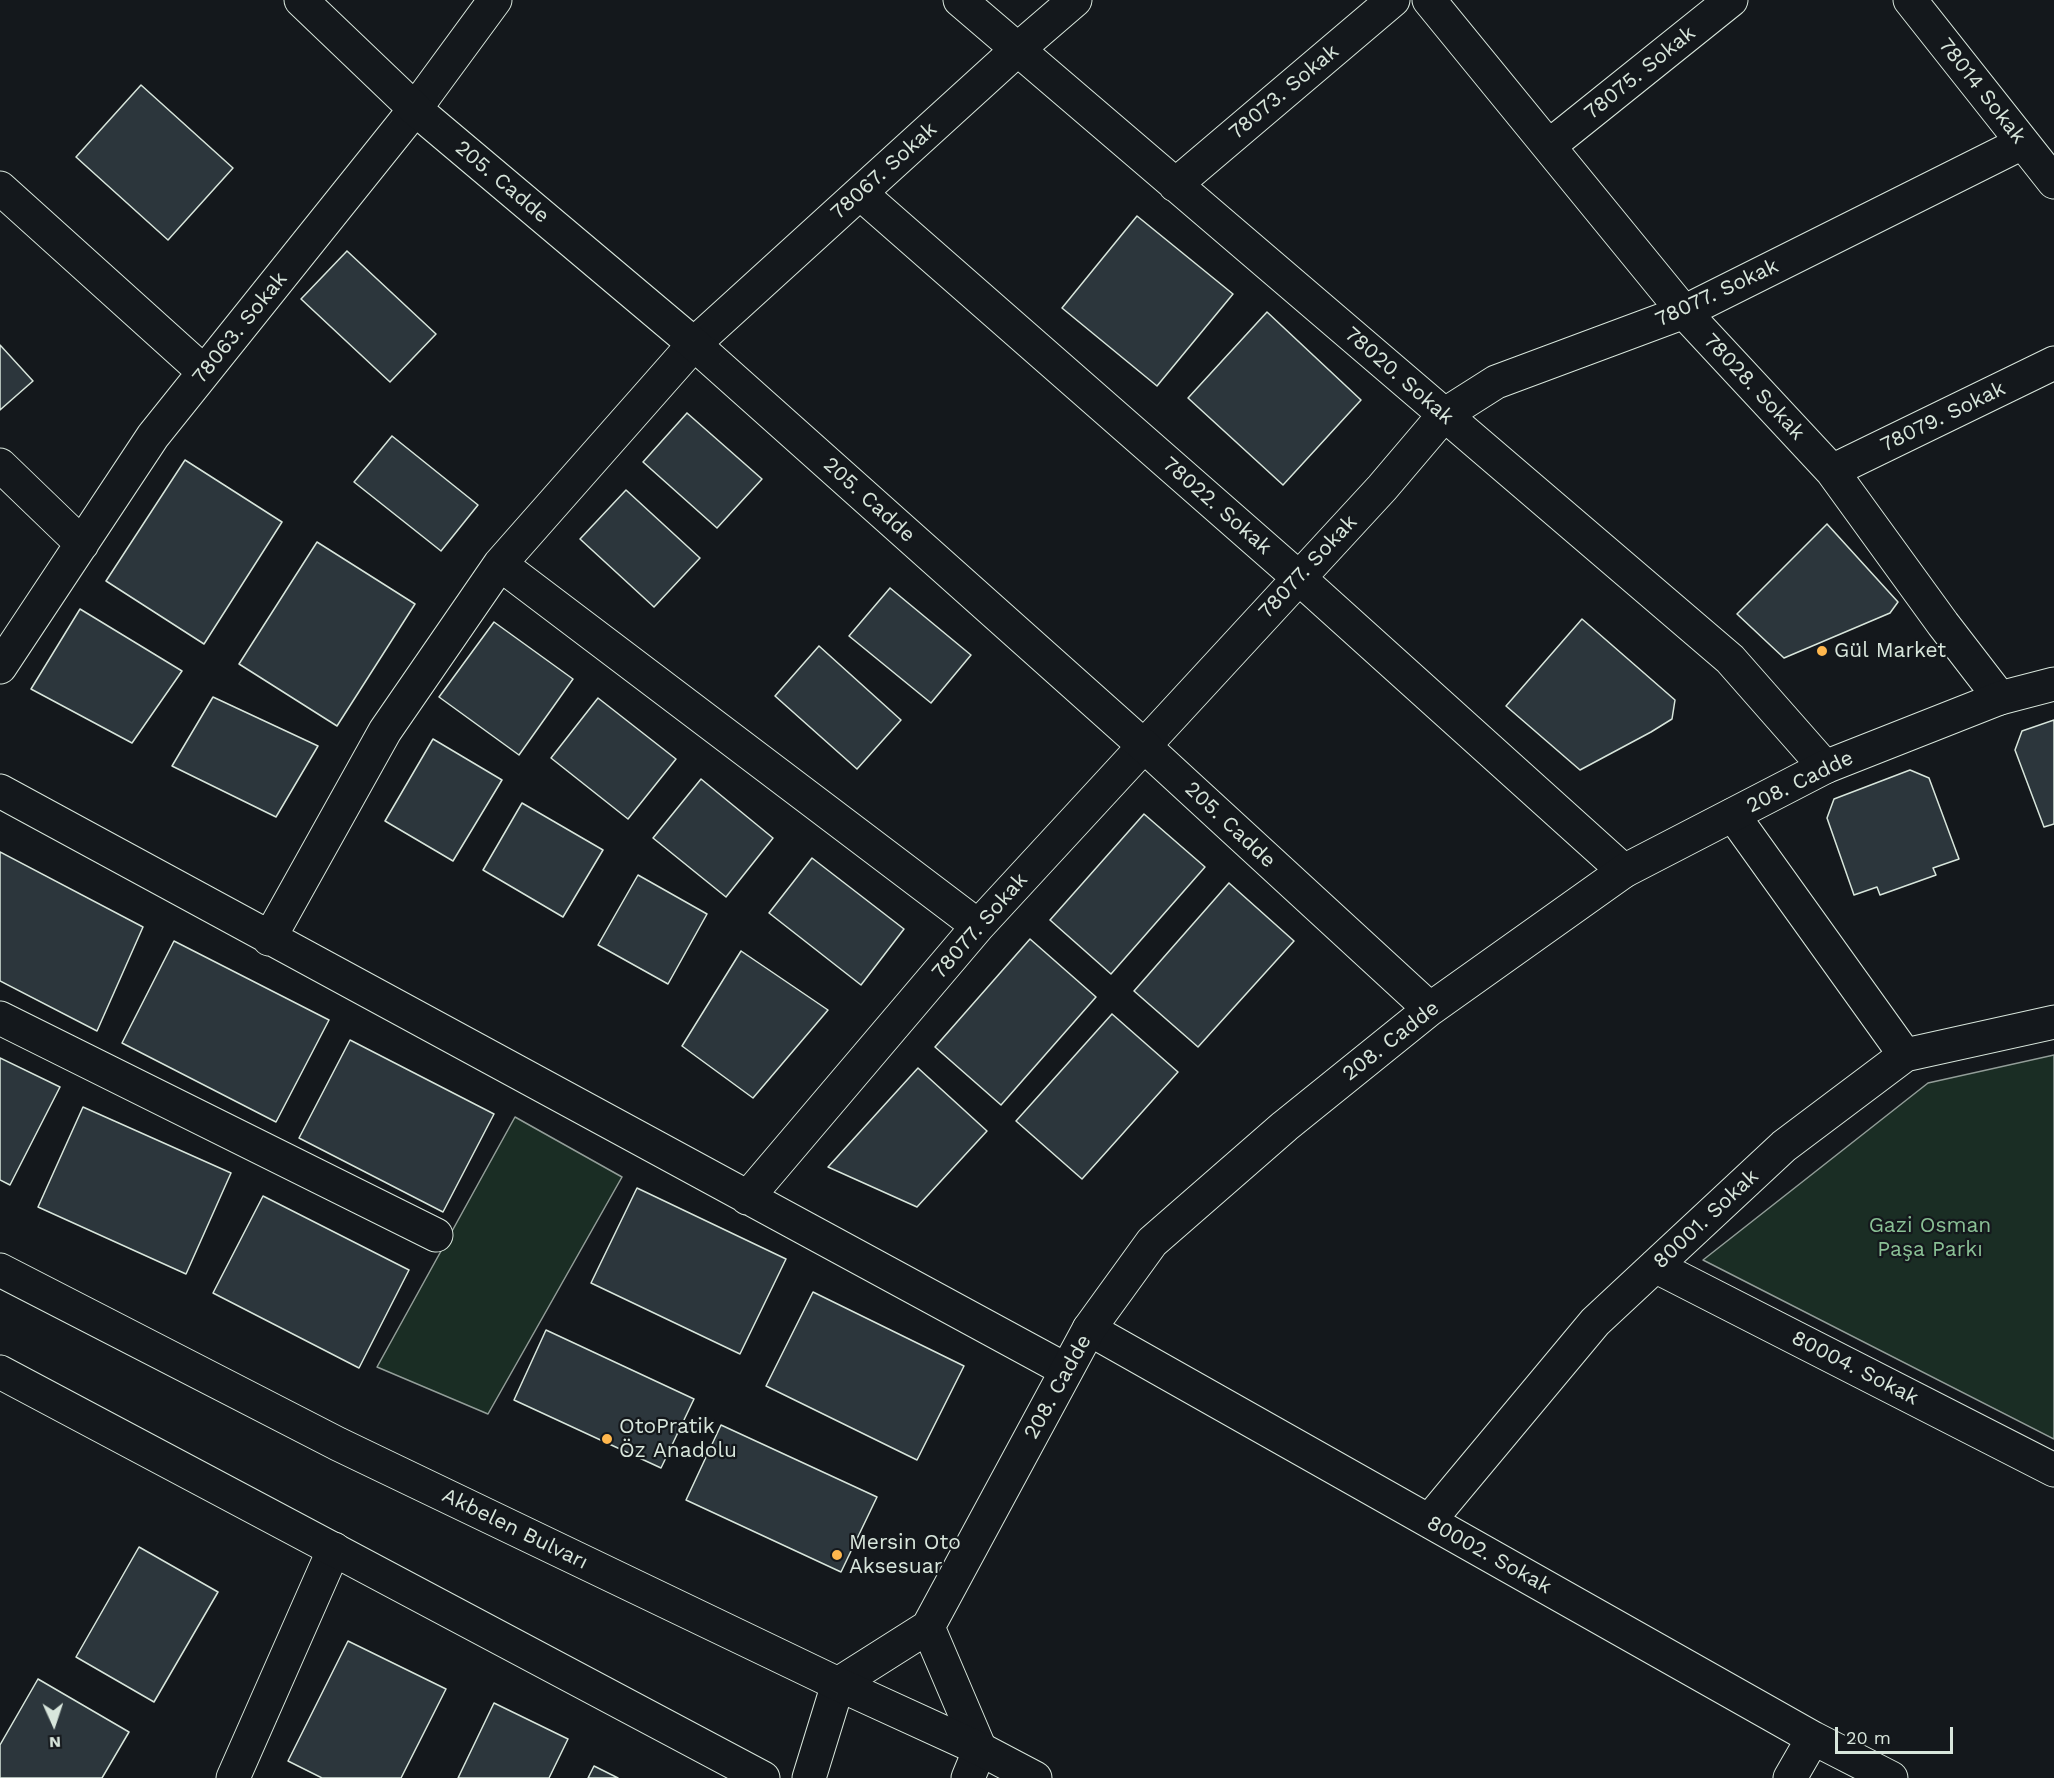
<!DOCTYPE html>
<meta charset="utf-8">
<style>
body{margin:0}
#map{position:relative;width:2054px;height:1778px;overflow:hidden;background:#14181c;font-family:"Work Sans",sans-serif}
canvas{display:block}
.north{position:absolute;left:24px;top:1694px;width:60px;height:60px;-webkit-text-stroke:4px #14181c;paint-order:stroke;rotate:177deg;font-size:16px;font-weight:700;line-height:24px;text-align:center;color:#d8e6dc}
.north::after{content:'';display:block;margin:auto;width:21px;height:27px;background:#d8e6dc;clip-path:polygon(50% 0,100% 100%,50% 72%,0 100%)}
.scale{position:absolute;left:1835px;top:1727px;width:118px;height:27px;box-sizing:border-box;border:3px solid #d8e6dc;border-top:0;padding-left:8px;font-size:18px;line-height:21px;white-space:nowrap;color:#d8e6dc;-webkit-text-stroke:4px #14181c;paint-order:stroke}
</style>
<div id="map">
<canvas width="2054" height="1778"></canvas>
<div class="north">N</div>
<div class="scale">20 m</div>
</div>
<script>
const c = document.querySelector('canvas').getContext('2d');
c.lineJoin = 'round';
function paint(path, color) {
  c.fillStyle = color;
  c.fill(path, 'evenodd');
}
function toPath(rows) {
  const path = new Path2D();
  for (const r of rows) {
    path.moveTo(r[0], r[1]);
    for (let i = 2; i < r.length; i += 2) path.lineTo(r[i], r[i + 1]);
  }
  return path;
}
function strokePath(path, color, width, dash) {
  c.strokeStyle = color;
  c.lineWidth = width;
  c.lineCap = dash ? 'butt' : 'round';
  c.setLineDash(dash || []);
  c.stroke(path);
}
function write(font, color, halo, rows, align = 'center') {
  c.font = font + ' "Work Sans",sans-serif';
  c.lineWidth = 4.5;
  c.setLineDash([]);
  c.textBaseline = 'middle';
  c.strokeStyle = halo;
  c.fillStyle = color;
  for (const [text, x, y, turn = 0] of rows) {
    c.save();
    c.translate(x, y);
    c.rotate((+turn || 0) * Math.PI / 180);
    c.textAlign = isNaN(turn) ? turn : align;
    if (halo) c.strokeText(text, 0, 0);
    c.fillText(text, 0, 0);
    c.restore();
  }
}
const green = toPath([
 [2054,1055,2054,1439,1703,1260,1928,1083,2054,1055],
 [515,1117,622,1177,488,1414,377,1367,515,1117]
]);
const building = toPath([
 [141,85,233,168,168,240,76,157,141,85],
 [1137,216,1233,294,1157,386,1062,308,1137,216],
 [347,251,436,334,390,382,301,299,347,251],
 [1267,312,1361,400,1283,485,1188,398,1267,312],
 [0,345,33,381,0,410,0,345],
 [687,413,762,479,717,528,643,462,687,413],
 [392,436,478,505,441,551,354,482,392,436],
 [185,460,282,522,204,644,106,581,185,460],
 [626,490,700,558,654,607,580,539,626,490],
 [1827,524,1898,602,1890,613,1784,658,1737,614,1827,524],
 [317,542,415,604,337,726,239,664,317,542],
 [890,588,971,655,931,703,849,636,890,588],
 [80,609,182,671,132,743,31,689,80,609],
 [1582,619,1675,700,1672,719,1651,732,1580,770,1506,706,1582,619],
 [494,622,573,679,519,755,439,697,494,622],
 [819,646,901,720,857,769,775,696,819,646],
 [213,697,318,746,276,817,172,766,213,697],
 [598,698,676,759,628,819,551,758,598,698],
 [2054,720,2054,824,2044,827,2015,750,2022,731,2054,720],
 [433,739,502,780,453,861,385,821,433,739],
 [1910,770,1929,778,1959,859,1933,868,1936,875,1880,895,1877,887,1854,895,1827,818,1834,799,1910,770],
 [701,779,773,838,726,897,653,838,701,779],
 [522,803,603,850,563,917,483,870,522,803],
 [1144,814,1205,867,1111,974,1050,920,1144,814],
 [0,852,143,927,97,1031,0,981,0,852],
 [812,858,904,929,861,985,769,913,812,858],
 [638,875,707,914,668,984,598,945,638,875],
 [1229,883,1294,941,1198,1047,1134,991,1229,883],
 [1030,939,1096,997,1001,1105,935,1047,1030,939],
 [174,941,329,1020,276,1122,122,1043,174,941],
 [741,951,828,1010,753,1098,682,1046,741,951],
 [1112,1014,1178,1072,1082,1179,1016,1121,1112,1014],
 [350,1040,494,1114,443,1212,299,1138,350,1040],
 [0,1058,60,1087,10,1185,0,1180,0,1058],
 [918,1068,987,1131,917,1207,828,1167,918,1068],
 [83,1107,231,1173,186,1274,38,1207,83,1107],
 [637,1188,786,1259,740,1354,591,1283,637,1188],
 [263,1196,409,1270,359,1368,213,1293,263,1196],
 [813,1292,964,1366,917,1460,766,1386,813,1292],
 [546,1330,694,1399,661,1468,514,1400,546,1330],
 [721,1425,877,1497,841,1572,686,1500,721,1425],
 [139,1547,218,1592,154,1702,76,1657,139,1547],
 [348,1641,446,1689,401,1778,322,1778,288,1761,348,1641],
 [38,1679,129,1732,102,1778,0,1778,0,1745,38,1679],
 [494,1703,568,1739,549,1778,458,1778,494,1703],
 [594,1766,618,1778,588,1778,594,1766]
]);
const street = toPath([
 [960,0,1730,659,1825,767],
 [1429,0,1684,312,1832,471,1943,624,2000,698],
 [1910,0,2054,182],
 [1549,146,1731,0],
 [1175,185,1393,0],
 [0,188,204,372],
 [860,193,1299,578,1624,871],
 [0,465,82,544],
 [1832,471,2054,363],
 [500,564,978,926],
 [0,667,153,436,415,109,495,0],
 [0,791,1066,1370],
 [1733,815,1905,1055],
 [269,939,385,731,500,564,694,344,1017,50,1075,0],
 [0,1018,436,1235],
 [747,1198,978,926,1382,488,1444,415,1496,382,1684,312,2022,143],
 [1655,1266,2054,1470],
 [1089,1329,1813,1738,1891,1778],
 [1429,1521,1595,1322,1784,1146,1905,1055,2054,1022],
 [233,1778,334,1549],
 [1790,1778,1813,1738]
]);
const secondary = toPath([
 [301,0,415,109,694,344,1143,745,1430,1009],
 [928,1627,980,1749,968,1778],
 [809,1778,838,1684,928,1627,1089,1329,1152,1242,1285,1126,1430,1009,1624,871,1825,767,2000,698,2054,684]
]);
const primary = toPath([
 [0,1270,338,1444,838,1684,980,1749,1035,1778],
 [0,1372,763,1778]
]);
const markers = [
 [1822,651,6,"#ffb74d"],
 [607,1439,6,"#ffb74d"],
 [837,1555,6,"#ffb74d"]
];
const streetNames = [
 ["78075. Sokak",1640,73,-39],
 ["78014 Sokak",1982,91,52],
 ["78073. Sokak",1284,92,-40],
 ["78067. Sokak",884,171,-42],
 ["205. Cadde",502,182,40],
 ["78077. Sokak",1717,293,-25],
 ["78063. Sokak",240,328,-51],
 ["78020. Sokak",1399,376,41],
 ["78028. Sokak",1754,387,47],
 ["78079. Sokak",1943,417,-26],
 ["205. Cadde",869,500,42],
 ["78022. Sokak",1217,506,41],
 ["78077. Sokak",1308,567,-47],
 ["208. Cadde",1800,782,-26],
 ["205. Cadde",1230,825,43],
 ["78077. Sokak",980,926,-49],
 ["208. Cadde",1391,1041,-38],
 ["80001. Sokak",1706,1219,-43],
 ["80004. Sokak",1855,1368,27],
 ["208. Cadde",1058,1387,-61],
 ["Akbelen Bulvarı",515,1529,26],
 ["80002. Sokak",1489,1555,29]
];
const poiNames = [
 ["Gül Market",1834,651],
 ["OtoPratik",619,1427],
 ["Öz Anadolu",619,1451],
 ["Mersin Oto",849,1543],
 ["Aksesuar",849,1567]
];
const parkNames = [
 ["Gazi Osman",1930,1226],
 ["Paşa Parkı",1930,1250]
];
paint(green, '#1a2d24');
strokePath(green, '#939e99', 1.5);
paint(building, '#2c363c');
strokePath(building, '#d8e6dc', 1.5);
strokePath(street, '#d8e6dc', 35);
strokePath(secondary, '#d8e6dc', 35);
strokePath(primary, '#d8e6dc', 35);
strokePath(street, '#14181c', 33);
strokePath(secondary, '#14181c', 33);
strokePath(primary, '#14181c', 33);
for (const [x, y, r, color] of markers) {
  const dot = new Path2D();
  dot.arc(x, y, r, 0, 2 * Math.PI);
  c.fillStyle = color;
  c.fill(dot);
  strokePath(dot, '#14181c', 2);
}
write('21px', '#d8e6dc', '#14181c', streetNames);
write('21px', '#d8e6dc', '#14181c', poiNames, 'left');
write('21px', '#8ac095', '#14181c', parkNames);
</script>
